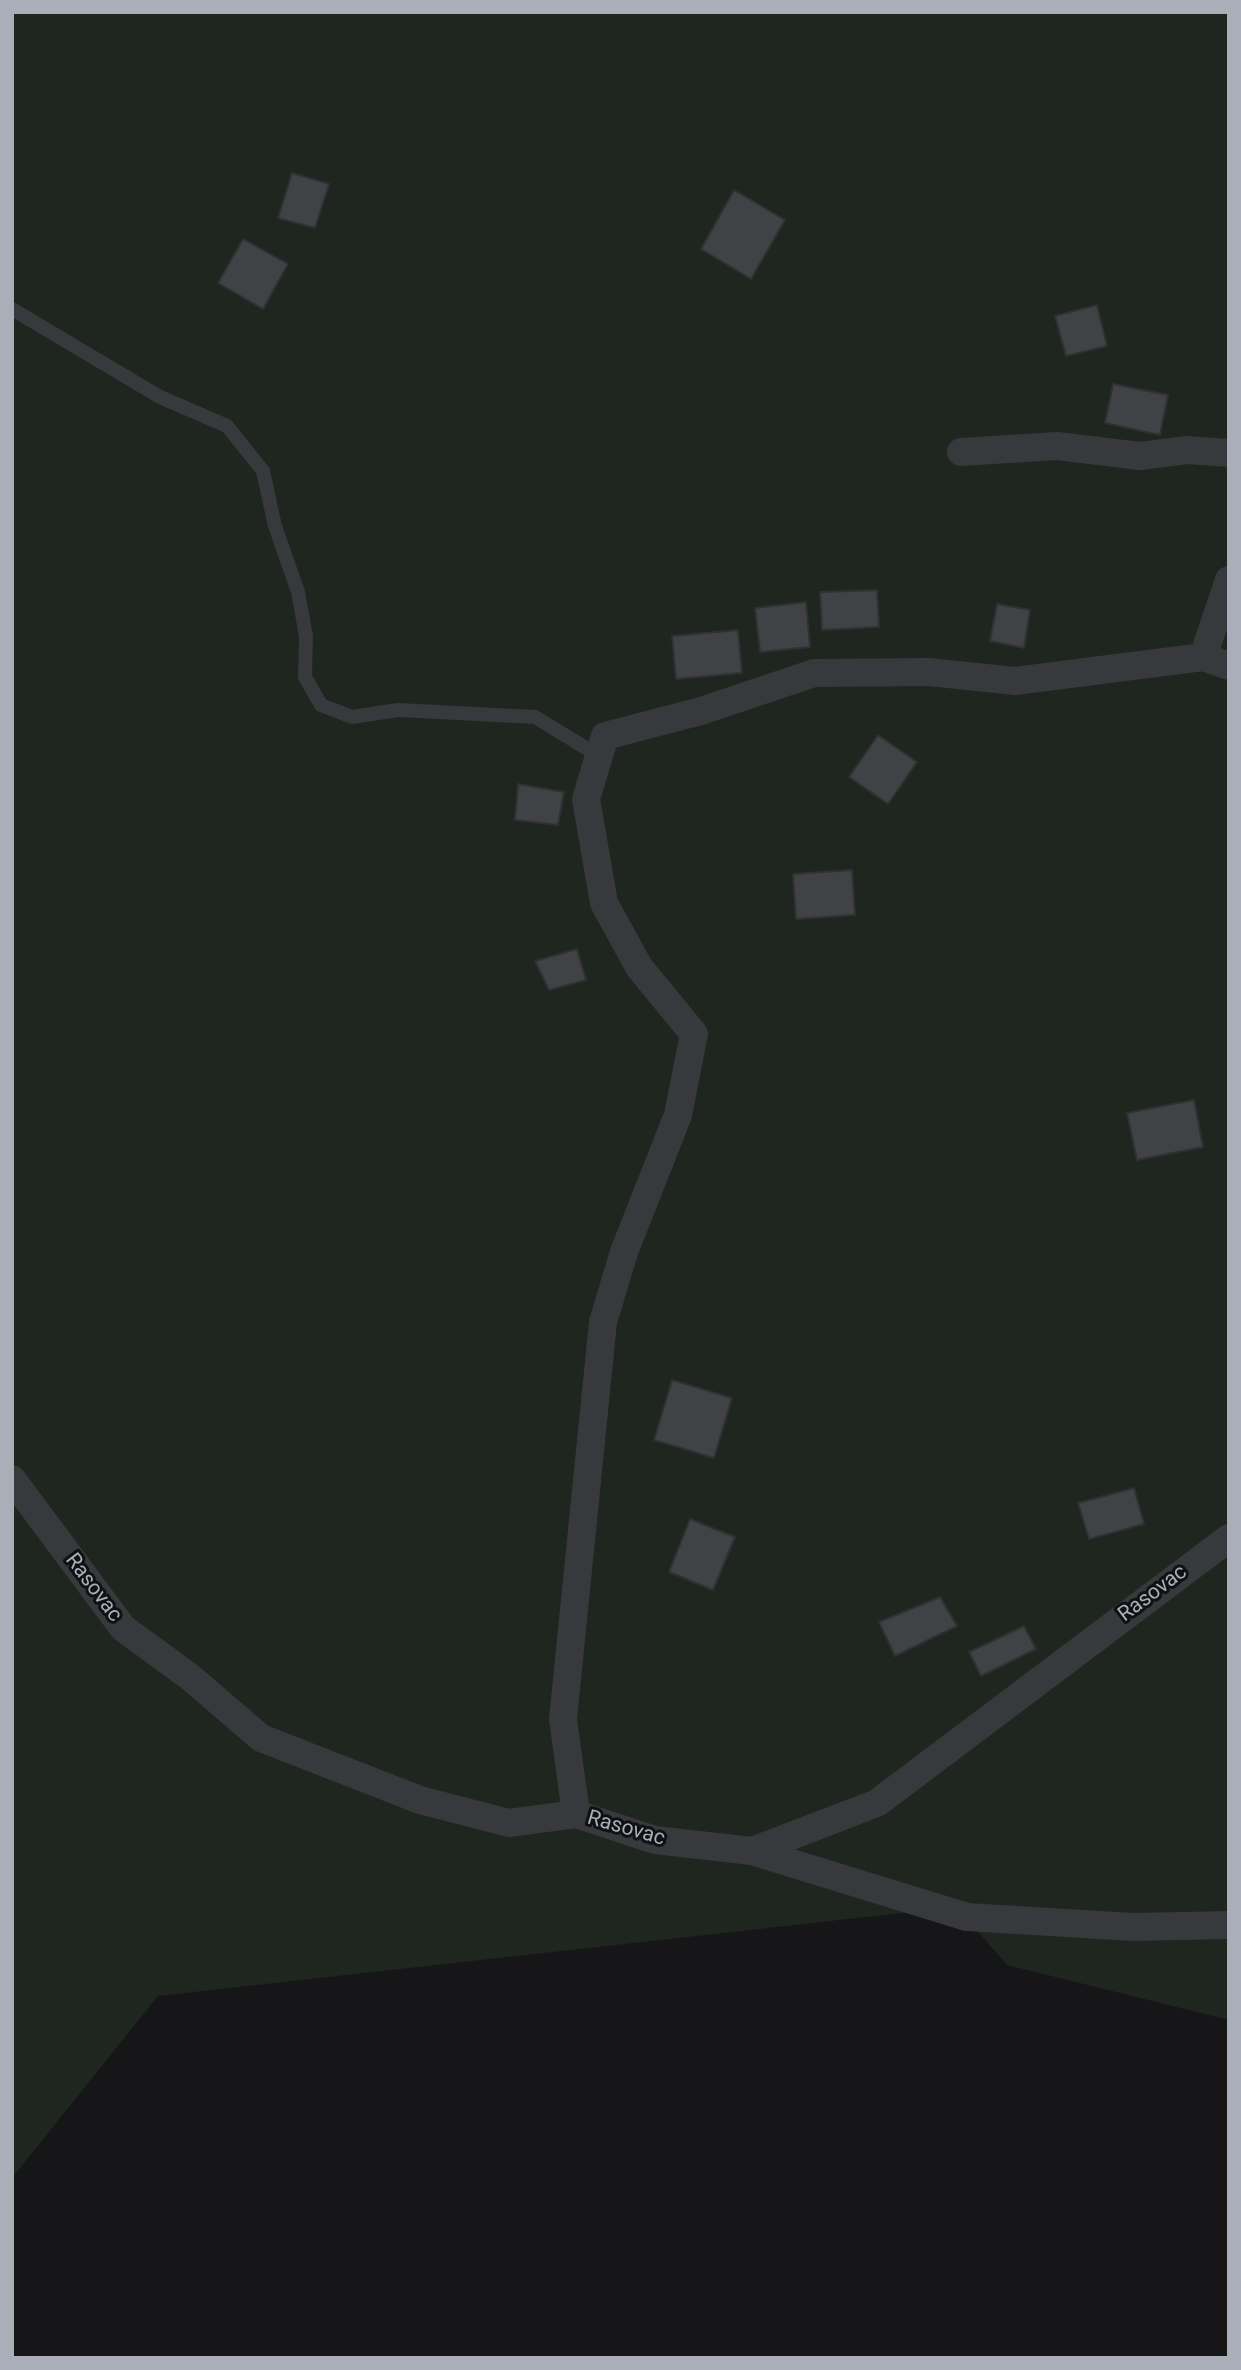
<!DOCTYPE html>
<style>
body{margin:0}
#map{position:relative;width:1241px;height:2370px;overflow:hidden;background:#161618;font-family:Roboto,sans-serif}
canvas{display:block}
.frame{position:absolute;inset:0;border:14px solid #a9aeb8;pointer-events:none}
</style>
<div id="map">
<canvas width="1241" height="2370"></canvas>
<div class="frame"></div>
</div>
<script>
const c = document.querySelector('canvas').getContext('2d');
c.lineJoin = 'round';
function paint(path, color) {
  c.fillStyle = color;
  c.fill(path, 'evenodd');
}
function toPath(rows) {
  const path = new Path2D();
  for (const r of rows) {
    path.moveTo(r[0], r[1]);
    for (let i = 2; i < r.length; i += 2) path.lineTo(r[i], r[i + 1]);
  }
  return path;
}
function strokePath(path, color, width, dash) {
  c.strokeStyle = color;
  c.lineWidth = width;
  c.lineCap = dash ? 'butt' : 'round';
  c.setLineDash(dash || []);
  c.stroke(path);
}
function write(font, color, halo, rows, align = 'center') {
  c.font = font + ' Roboto,sans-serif';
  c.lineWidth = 6;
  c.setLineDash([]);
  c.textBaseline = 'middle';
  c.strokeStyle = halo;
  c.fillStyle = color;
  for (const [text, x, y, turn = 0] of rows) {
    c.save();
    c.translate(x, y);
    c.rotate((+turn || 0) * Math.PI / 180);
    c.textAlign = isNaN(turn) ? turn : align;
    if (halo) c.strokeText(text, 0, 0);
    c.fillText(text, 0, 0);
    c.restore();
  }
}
const green = toPath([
 [12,12,1229,12,1229,2020,1007,1965,956,1907,158,1996,12,2178]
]);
const building = toPath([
 [292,173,329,184,315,228,278,218,292,173],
 [734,190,785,220,751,279,701,249,734,190],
 [243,239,288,264,263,309,218,283,243,239],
 [1097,305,1107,346,1066,356,1055,316,1097,305],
 [1113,384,1168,395,1160,435,1105,423,1113,384],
 [877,590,879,627,822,630,820,592,877,590],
 [806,602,810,647,760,652,755,608,806,602],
 [997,604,1030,610,1024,648,990,641,997,604],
 [738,630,742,673,676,679,672,636,738,630],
 [878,735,917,762,888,804,849,777,878,735],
 [518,784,564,792,558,825,515,820,518,784],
 [852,870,855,915,796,919,793,874,852,870],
 [577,949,586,980,549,990,535,961,577,949],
 [1194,1100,1203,1147,1137,1160,1127,1113,1194,1100],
 [672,1380,732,1398,714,1458,654,1440,672,1380],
 [1134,1488,1144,1524,1089,1539,1078,1503,1134,1488],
 [690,1519,735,1537,713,1590,669,1572,690,1519],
 [940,1597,957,1626,895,1656,879,1622,940,1597],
 [1024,1626,1036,1649,981,1676,969,1652,1024,1626]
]);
const service = toPath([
 [12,309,160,397,227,426,263,471,275,526,298,592,306,636,305,677,321,705,352,717,398,710,535,717,599,756]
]);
const minor = toPath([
 [961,452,1057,446,1140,456,1187,450,1229,453],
 [1203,657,1229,580],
 [12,1479,123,1628,190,1677,261,1738,420,1800,509,1823,576,1814,655,1840,752,1851,877,1803,1229,1538],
 [576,1814,563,1719,603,1322,624,1252,678,1115,694,1034,639,967,604,903,586,799,605,736,701,711,814,673,929,672,1015,681,1203,657,1229,666],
 [752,1851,967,1917,1133,1927,1229,1925]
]);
const streetNames = [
 ["Rasovac",93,1588,53],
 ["Rasovac",1153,1594,-37],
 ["Rasovac",626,1829,16]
];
paint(green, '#1e261f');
paint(building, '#404245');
strokePath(building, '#303134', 2);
strokePath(service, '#37393d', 14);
strokePath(minor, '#37393d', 28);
write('21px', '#a9aeb8', '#111113', streetNames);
</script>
